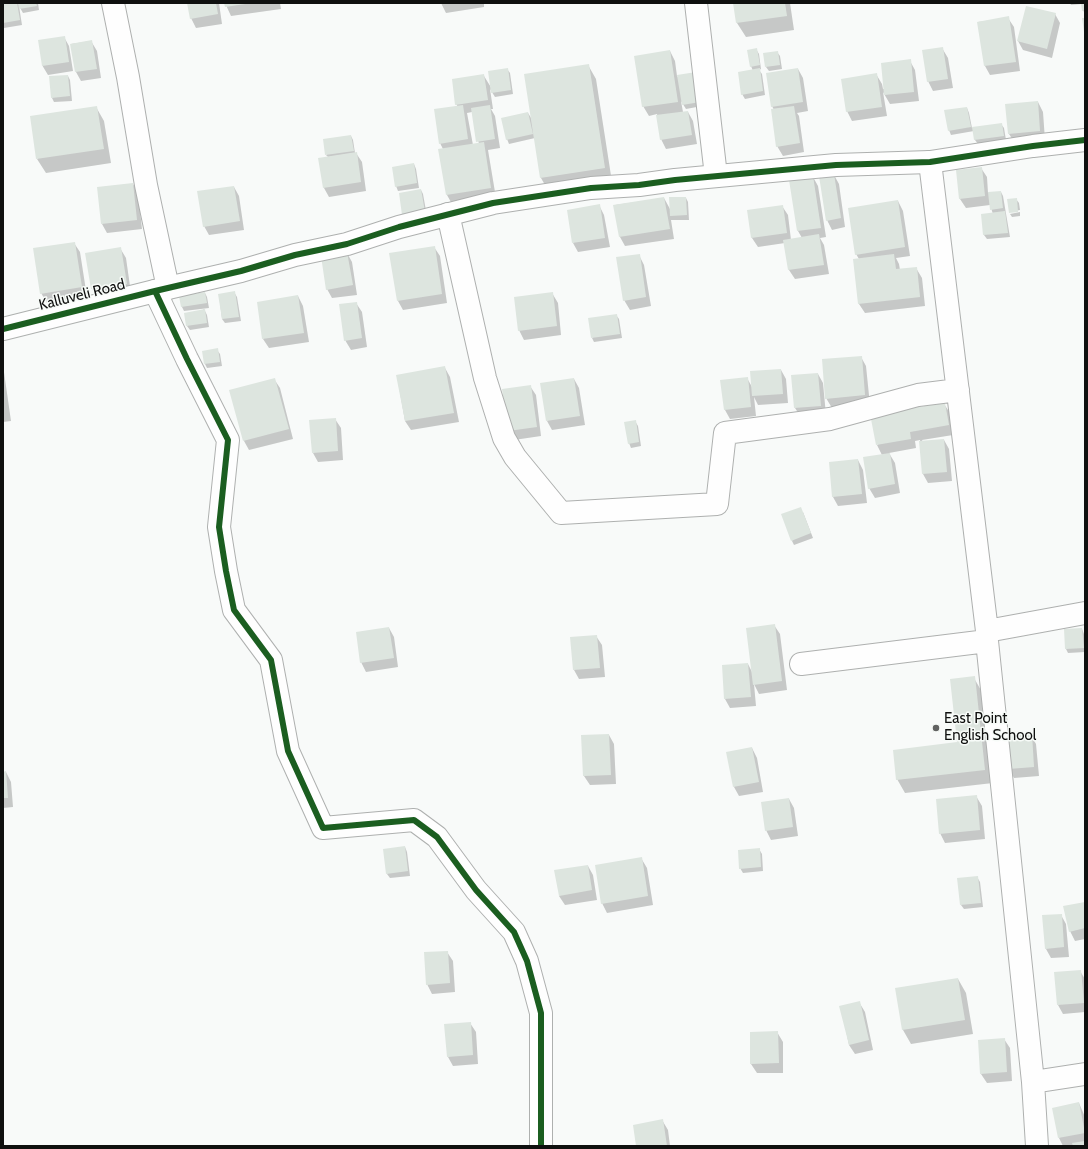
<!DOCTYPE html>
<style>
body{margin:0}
#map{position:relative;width:1088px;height:1149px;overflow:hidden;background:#f8faf9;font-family:Cabin,sans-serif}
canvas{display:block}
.frame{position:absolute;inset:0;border:4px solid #0f100f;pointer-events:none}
</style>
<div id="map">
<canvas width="1088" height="1149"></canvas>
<div class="frame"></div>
</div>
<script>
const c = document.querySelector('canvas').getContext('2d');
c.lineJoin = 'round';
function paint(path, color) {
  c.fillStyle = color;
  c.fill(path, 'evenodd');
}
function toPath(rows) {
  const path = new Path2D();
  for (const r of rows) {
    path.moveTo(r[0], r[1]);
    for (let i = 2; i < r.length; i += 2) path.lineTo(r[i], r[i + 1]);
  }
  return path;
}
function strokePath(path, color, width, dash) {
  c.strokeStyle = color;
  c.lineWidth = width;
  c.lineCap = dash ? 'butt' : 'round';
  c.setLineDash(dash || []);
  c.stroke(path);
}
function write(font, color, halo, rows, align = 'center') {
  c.font = font + ' Cabin,sans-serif';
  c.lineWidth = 3;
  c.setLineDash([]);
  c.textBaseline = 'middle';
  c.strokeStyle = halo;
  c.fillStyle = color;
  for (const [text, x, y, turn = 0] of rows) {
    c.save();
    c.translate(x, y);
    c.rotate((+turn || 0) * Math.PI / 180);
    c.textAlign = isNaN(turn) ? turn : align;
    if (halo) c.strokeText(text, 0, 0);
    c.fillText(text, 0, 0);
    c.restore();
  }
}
const shadow = toPath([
 [3,3,38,3,39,10,23,13,19,6,22,25,4,28,3,25],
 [188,3,219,3,222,24,196,28,191,18],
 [225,3,280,3,281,9,231,16],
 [441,3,484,3,484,7,446,13],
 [734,3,790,3,794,30,746,37,737,23],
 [1070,3,1085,3,1085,14,1083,10,1082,4,1071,5],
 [1055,14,1060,23,1052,58,1023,50,1018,41],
 [1008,18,1014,27,1020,71,990,75,985,66,978,22],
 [64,37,69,46,73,71,48,75,42,65],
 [91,41,97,51,101,78,81,81,76,72,71,44],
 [942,48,948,58,953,88,933,91,928,81],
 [756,49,759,54,761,69,759,70,762,74,765,95,745,99,742,94,753,71,751,66],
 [670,51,675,61,677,76,702,106,686,109,681,101,683,112,688,112,693,121,697,144,666,149,661,139,657,114,649,116,643,106],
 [777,52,780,56,782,69,769,71,766,67],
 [910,61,915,70,919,101,890,104,883,92,887,116,852,121,847,111,876,74,882,84,883,89,884,89],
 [588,65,596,79,612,182,549,192,541,178,535,138,509,144,507,139,528,113,533,121],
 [507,69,510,73,513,94,495,97,490,89,493,109,491,109,495,116,500,148,488,150,496,198,452,204,447,195,443,149,440,143,458,107,456,104,484,76,492,89],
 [472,112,479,144,473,145,467,113],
 [798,69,803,78,808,111,797,113,799,116,804,152,783,156,777,146,774,110,772,106],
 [68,76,70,80,72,101,54,102,52,98],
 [1038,102,1043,112,1045,140,1015,143,1009,134],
 [96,107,104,121,111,163,46,173,37,159],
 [967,108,969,113,972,128,1001,124,1004,128,1006,140,978,144,975,140,974,131,951,135,949,130],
 [351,136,353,140,355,153,356,153,362,162,366,191,329,197,324,188,328,157,326,155],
 [414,164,416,169,419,188,398,191,396,186],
 [981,168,987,177,988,193,1001,192,1003,196,1010,237,987,239,984,235,982,215,993,214,990,205,966,208,960,199],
 [834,175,839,184,845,227,832,230,827,220],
 [813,177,818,186,826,237,820,238,824,245,829,274,795,279,789,270,785,243,758,247,752,238,748,211,782,206,788,215,791,240,802,238,798,231,790,180],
 [133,184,138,193,142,229,107,233,102,224],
 [234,187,239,196,244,230,209,235,204,226],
 [421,190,423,194,427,216,406,219],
 [664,198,670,209,686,198,688,202,689,220,671,220,674,239,625,246,620,237,615,205],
 [1016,199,1019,203,1020,210,1010,212,1010,213,1008,200],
 [898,201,903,211,910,256,896,258,899,264,900,270,916,268,922,278,925,306,865,313,859,304,854,259,859,259,856,254],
 [599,205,604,215,610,247,578,252,573,243],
 [1020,212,1020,216,1012,217,1010,214],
 [74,243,80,252,87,297,47,303,41,293],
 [434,247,440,256,447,303,403,310,398,301,390,254],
 [120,248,126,258,131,293,97,298,92,289],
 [347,253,352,262,357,295,332,298,327,289],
 [639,255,644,265,651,306,630,310,624,300],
 [234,292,237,297,241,321,225,323,222,319,219,295],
 [205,293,207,297,209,308,184,311,182,307,180,297],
 [552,293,558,303,561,335,524,340,519,330],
 [298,296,303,306,309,342,269,348,263,339],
 [356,303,362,312,367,347,351,350,345,340],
 [204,309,207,315,209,327,190,330,187,326],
 [616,315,619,319,622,338,594,342,592,338],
 [217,350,220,354,222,366,207,368,205,364,203,352],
 [861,357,866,366,870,405,832,408,826,398],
 [3,365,11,421,3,422],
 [445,368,450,377,459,422,411,430,405,421,397,376],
 [781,370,786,379,788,403,758,405,754,397,756,416,730,419,725,410,721,381,747,378,752,387],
 [818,374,823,383,826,415,801,417,795,408],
 [274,379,280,388,293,439,249,450,244,441,231,391],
 [574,379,579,388,585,425,552,430,547,421],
 [530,386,536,395,541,436,514,440,509,430],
 [944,404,950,413,953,435,922,440,923,442,944,440,949,449,952,481,928,483,923,474,920,440,915,441,916,448,889,453,895,463,900,493,875,498,869,488,882,455,877,445],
 [335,419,341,428,343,460,318,462,313,453],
 [635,421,638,426,641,446,631,448,629,443],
 [858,460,863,470,867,503,838,506,833,497],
 [803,512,813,538,794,545,792,541],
 [774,625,780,634,787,690,759,694,754,684,756,706,730,708,725,699,748,664,752,672],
 [389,628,394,637,398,667,366,672,361,662],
 [1082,629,1084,634,1085,652,1068,653,1066,649],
 [596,636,602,645,605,677,579,679,574,670],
 [974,678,982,692,993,783,905,793,897,779,958,743],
 [609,735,614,744,616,784,590,785,584,776,582,736],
 [1031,735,1036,744,1039,776,1014,778,1009,769],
 [752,748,757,758,763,792,739,796,734,787],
 [6,772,11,782,13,807,3,808,3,773],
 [976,796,982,806,985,839,945,843,940,833],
 [789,799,794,808,798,836,771,840,766,830],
 [405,847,407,852,410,876,390,878,387,874],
 [759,849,762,854,763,871,743,873,740,868],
 [641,858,647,868,653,905,607,913,602,903],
 [588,866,593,875,597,900,565,905,559,896],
 [977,877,980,882,983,907,964,909,961,905],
 [1085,903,1085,939,1075,941,1070,931],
 [1061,915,1066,924,1069,957,1051,958,1046,949],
 [447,952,453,961,455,992,432,994,427,984],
 [1080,971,1085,979,1085,1012,1063,1014,1058,1005],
 [958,979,966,993,973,1034,911,1044,903,1030,896,989],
 [859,1002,865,1012,873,1050,855,1054,849,1045,841,1007],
 [470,1023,476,1032,478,1064,453,1066,448,1057],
 [777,1032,783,1042,783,1073,757,1073,751,1064],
 [1004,1039,1010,1048,1012,1081,987,1083,981,1074],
 [1079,1103,1085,1117,1085,1146,1074,1146,1074,1145,1063,1146,1059,1138],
 [662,1120,668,1130,670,1146,637,1146]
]);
const building = toPath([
 [3,3,17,3,20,20,3,23],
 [18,3,36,3,37,6,19,9],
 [187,3,216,3,218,14,190,19],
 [224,3,245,3,245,4,225,7],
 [733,3,785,3,787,16,736,23],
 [1081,3,1085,3,1085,10,1082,11],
 [1026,6,1056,13,1047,49,1017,41],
 [1009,16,1016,62,984,66,977,22],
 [1082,18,1085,18,1085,32,1084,32],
 [65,36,69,62,42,66,38,40],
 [92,40,97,69,75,72,70,44],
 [943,47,948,79,927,82,922,50],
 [757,48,760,65,750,67,747,50],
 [670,50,678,102,642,107,634,56],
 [778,51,780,65,765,67,763,53],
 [911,59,914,92,884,95,881,63],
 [589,64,605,168,540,178,524,74],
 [508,68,511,90,491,93,488,71],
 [760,68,763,91,741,95,738,72],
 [798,68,803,102,771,107,766,73],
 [696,72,700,102,682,105,677,75],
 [877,73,882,107,846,112,841,79],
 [484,74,488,100,455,105,452,79],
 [68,75,70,96,51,98,49,76],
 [1038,101,1040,131,1008,134,1005,104],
 [463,105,468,139,439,144,434,109],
 [490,105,495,139,476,142,471,108],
 [97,106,104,149,36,159,30,116],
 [794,106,800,143,776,147,771,109],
 [967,107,971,127,948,131,944,110],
 [688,111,692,135,660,140,656,115],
 [528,112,533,134,506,140,501,118],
 [1002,123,1004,136,974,140,972,127],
 [351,135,354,151,325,155,323,139],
 [484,142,491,188,446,195,438,149],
 [357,152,361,182,323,188,318,158],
 [414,163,417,183,395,187,392,167],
 [982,167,985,196,959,199,956,170],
 [834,174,841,218,826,221,819,176],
 [813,176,821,228,797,231,789,180],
 [133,183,137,220,101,224,97,187],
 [234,186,240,221,203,227,197,191],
 [421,189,425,212,402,215,399,193],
 [1001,191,1003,208,990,210,988,192],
 [664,197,670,229,619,237,613,205],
 [669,197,686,197,687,215,670,216],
 [1017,198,1018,212,1009,213,1007,199],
 [898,200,905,247,855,255,848,208],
 [600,204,605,238,572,243,567,210],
 [783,205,787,233,751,238,747,210],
 [1005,211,1008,233,983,235,981,214],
 [819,234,824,265,788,270,783,240],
 [75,242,82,287,40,294,33,248],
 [435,246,442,294,397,301,389,253],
 [121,247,127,284,91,289,85,253],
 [347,252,353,285,326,290,321,256],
 [640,254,646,297,623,301,616,257],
 [894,254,896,269,917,267,920,297,858,304,853,259],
 [235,291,239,317,222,319,218,294],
 [205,292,207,303,181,307,179,296],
 [553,292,557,326,518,331,514,297],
 [298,295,304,333,262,339,257,302],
 [357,302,362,338,344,341,339,304],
 [205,309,207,323,186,326,184,313],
 [617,314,620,334,591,338,588,318],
 [218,348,220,362,204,364,202,351],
 [862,356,865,395,825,399,822,359],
 [445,366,454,413,405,421,396,375],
 [781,369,783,394,752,396,750,371],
 [818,373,821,406,794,408,791,375],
 [748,377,751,407,724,410,720,380],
 [275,378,289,429,243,441,229,390],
 [574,378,580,416,546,421,540,383],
 [531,385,537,427,508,431,502,389],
 [945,403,949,425,910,432,911,439,876,445,870,414],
 [336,418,338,451,312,453,309,420],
 [636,420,639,442,628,444,624,422],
 [944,439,947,472,922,474,919,441],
 [890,453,895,484,868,489,863,457],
 [858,459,862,494,832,497,829,462],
 [801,507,811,533,791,541,781,514],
 [775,624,782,681,753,685,746,628],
 [389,627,394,658,360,663,356,632],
 [1082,628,1084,648,1065,649,1064,629],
 [597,635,600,668,573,670,570,637],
 [748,663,751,697,724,699,722,665],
 [975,676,985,770,896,780,893,750,957,742,950,679],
 [609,734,611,775,583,776,581,735],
 [1032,734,1034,767,1008,769,1005,736],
 [752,747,759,782,733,787,726,752],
 [6,771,8,798,3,798,3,772],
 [977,795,980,830,939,834,936,799],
 [789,798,793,827,765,831,761,802],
 [405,846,408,871,386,874,383,849],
 [760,848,761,867,739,869,738,850],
 [642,857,648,896,601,904,595,865],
 [588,865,592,890,559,896,554,870],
 [978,876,981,903,960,905,957,878],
 [1085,902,1085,928,1069,932,1063,906],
 [1062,914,1064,947,1045,949,1042,915],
 [448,951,450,983,426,985,424,952],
 [1081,970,1084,1003,1057,1005,1054,972],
 [958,978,965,1020,902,1030,895,988],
 [860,1001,869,1040,849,1045,839,1006],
 [471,1022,473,1055,447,1057,444,1024],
 [778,1031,779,1063,750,1064,750,1032],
 [1005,1038,1007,1072,980,1074,978,1040],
 [1079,1102,1085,1133,1058,1138,1052,1108],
 [663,1119,667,1146,636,1146,633,1125],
 [1085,1141,1085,1146,1073,1146,1072,1143]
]);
const minor = toPath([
 [113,3,128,77,146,185,168,288],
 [696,3,716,176],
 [930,162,987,631],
 [448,214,485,378,504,438,515,457,561,513,717,504,725,433,830,419,918,395,958,390],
 [155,291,187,359,228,440,219,527,226,571,234,610,271,660,288,751,323,828,414,820,437,837,476,890,514,932,527,961,541,1013,541,1146],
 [987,641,1033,1082,1037,1146],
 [801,664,987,641,987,631,1085,613],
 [1033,1082,1085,1074]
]);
const tertiary = toPath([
 [3,329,155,291,241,271,295,255,347,244,399,227,493,203,591,188,639,185,675,180,836,165,930,162,1033,146,1085,140]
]);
const cycleway = toPath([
 [155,291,187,359,228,440,219,527,226,571,234,610,271,660,288,751,323,828,414,820,437,837,476,890,514,932,527,961,541,1013,541,1146],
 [3,329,155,291,241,271,295,255,347,244,399,227,493,203,591,188,639,185,675,180,836,165,930,162,1033,146,1085,140]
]);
const markers = [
 [936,728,4,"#616261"]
];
const streetNames = [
 ["Kalluveli Road",82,295,-14]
];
const poiNames = [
 ["East Point",944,719],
 ["English School",944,736]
];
paint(shadow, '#0003');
paint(building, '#dde5df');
strokePath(minor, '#aeb0af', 24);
strokePath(tertiary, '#aeb0af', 24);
strokePath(minor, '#fefefe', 22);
strokePath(tertiary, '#fefefe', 22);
strokePath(cycleway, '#1b5e20', 6);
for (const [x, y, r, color] of markers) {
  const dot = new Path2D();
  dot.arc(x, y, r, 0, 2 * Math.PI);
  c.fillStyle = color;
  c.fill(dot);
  strokePath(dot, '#f7fbf8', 1.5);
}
write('15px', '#0f100f', '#f7fbf8', streetNames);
write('15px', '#0f100f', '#f7fbf8', poiNames, 'left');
</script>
